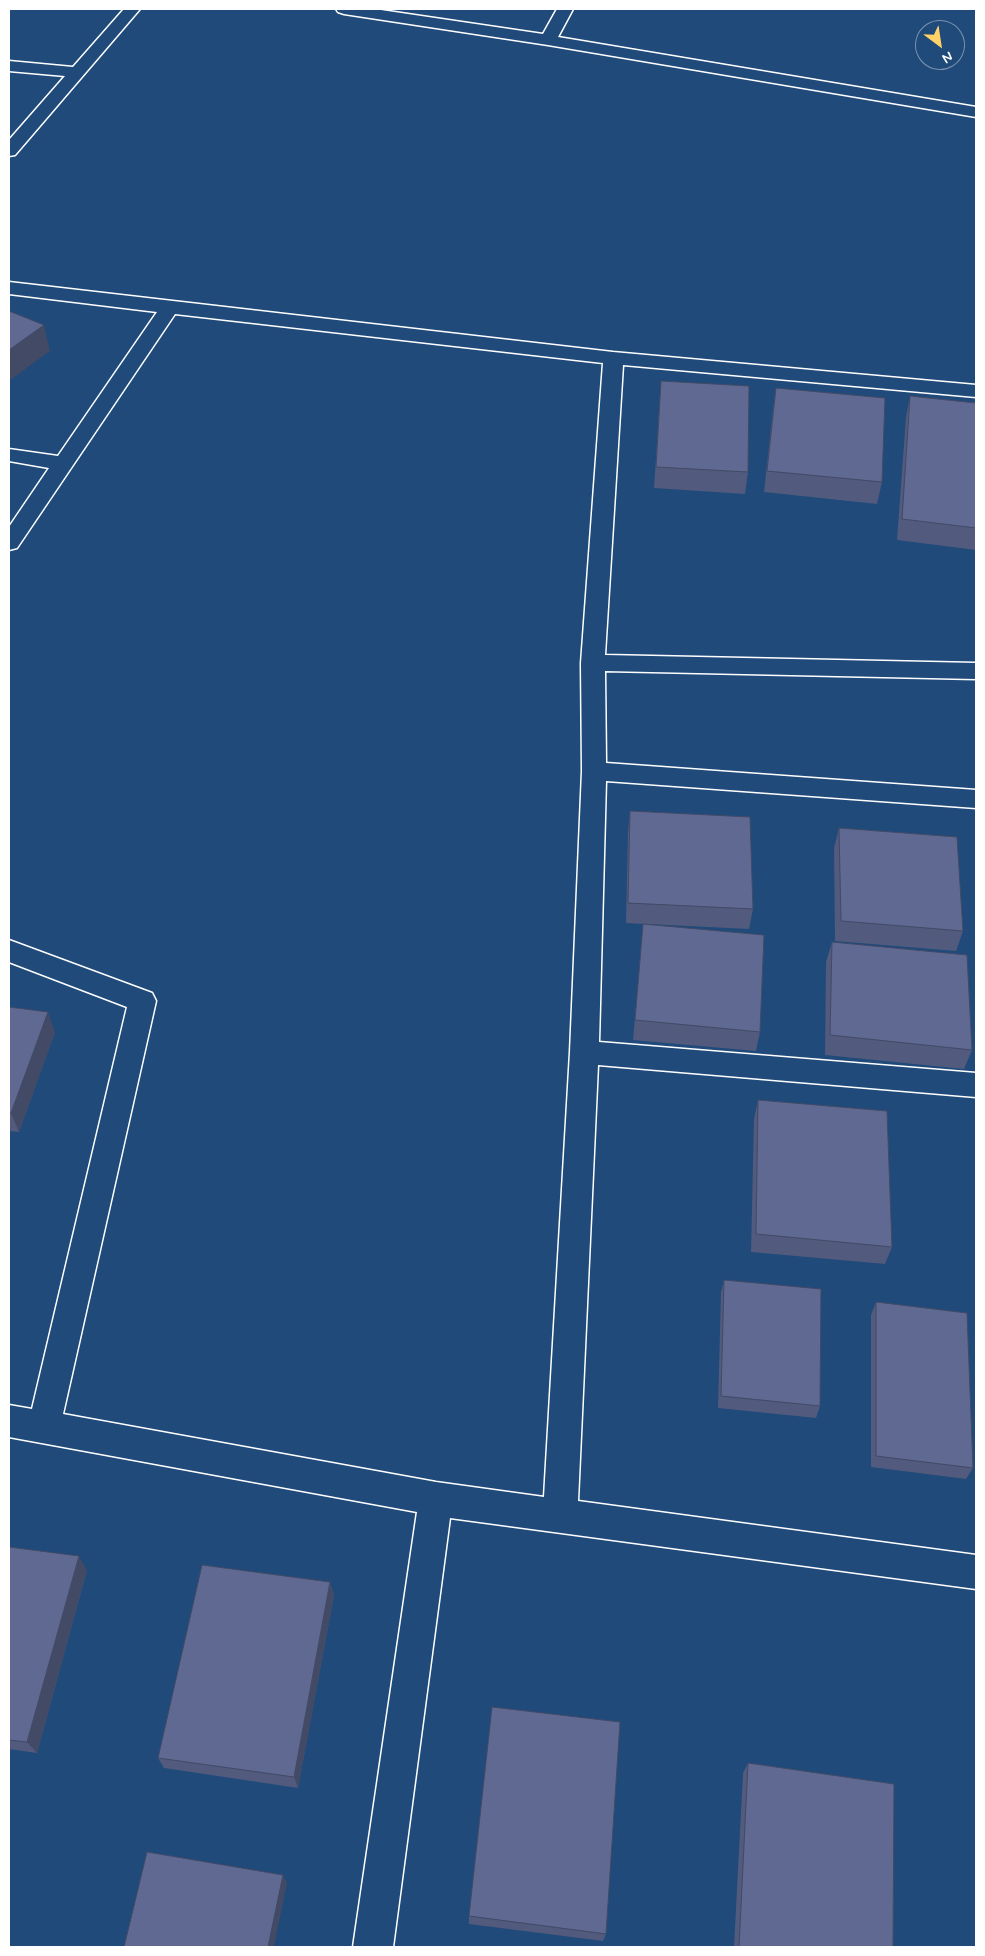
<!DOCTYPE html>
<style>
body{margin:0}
#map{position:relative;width:985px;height:1956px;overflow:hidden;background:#1f4a7a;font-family:Mynerve,sans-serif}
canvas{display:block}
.frame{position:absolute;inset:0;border:10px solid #fff;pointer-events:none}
.north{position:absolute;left:915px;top:20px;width:50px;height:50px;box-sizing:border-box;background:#1f4a7a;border:1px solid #7992af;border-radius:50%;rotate:149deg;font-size:14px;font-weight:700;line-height:20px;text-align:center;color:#fff}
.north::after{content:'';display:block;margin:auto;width:18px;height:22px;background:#ffd166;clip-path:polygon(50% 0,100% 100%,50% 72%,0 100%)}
</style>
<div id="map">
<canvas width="985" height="1956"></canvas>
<div class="frame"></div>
<div class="north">N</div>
</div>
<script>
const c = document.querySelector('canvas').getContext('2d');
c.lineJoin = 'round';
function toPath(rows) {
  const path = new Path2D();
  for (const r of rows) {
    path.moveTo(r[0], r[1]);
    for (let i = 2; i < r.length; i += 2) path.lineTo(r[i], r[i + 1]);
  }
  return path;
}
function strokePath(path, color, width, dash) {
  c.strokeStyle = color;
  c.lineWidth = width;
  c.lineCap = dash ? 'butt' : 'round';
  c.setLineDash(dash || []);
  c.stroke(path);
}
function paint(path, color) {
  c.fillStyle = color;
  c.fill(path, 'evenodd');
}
const minor = toPath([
 [124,9,140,9,15,155,9,156,9,140,65,76,9,71,9,61,73,67,124,9],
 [336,9,374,9,543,34,557,9,573,9,558,37,976,107,976,117,548,45,344,14,338,12,336,9],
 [9,282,613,352,976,385,976,397,623,365,605,655,976,663,976,679,605,671,606,763,976,790,976,808,606,781,599,1042,976,1073,976,1097,598,1065,578,1501,976,1555,976,1589,450,1518,393,1947,353,1947,417,1512,9,1437,9,1405,32,1409,127,1007,9,962,9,940,152,993,156,1001,63,1414,436,1482,544,1497,570,1052,582,771,581,663,603,363,175,314,17,548,9,550,9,527,49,468,9,461,9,449,58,456,157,312,9,294,9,282]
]);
const wall = toPath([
 [661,381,748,472,745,494,654,488],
 [776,388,882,482,877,504,764,492,773,409],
 [910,396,976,403,976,550,897,540,906,417],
 [630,811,753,909,749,929,646,924,760,1032,756,1051,633,1040,643,924,626,923,628,832],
 [839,828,963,931,956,951,835,941,834,848],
 [832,942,972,1050,964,1069,825,1055,826,962],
 [9,1007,55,1032,19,1132,9,1131],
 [758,1100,892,1247,885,1264,751,1252,754,1119],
 [724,1280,820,1406,816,1418,718,1408,721,1292],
 [876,1302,973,1468,966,1479,871,1467,871,1315],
 [9,1547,87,1570,37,1753,9,1749],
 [330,1582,334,1595,298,1788,164,1768,158,1758],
 [748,1763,893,1947,734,1947,743,1773],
 [469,1916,606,1934,603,1941,469,1924]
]);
const shadedWall = toPath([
 [44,325,50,351,9,381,9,350],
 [48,1012,55,1032,19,1132,11,1113],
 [79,1556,87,1570,37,1753,27,1742],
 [330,1582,334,1595,298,1788,294,1777],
 [283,1875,287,1883,274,1947,268,1947]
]);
const building = toPath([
 [9,311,44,325,9,350,9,311],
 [661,381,749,386,748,472,656,467,661,381],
 [776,388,885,398,882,482,767,471,776,388],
 [910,396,976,403,976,528,902,519,910,396],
 [630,811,750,817,753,909,628,903,630,811],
 [839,828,957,837,963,931,841,921,839,828],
 [643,924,764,935,760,1032,635,1020,643,924],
 [832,942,967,955,972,1050,830,1035,832,942],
 [9,1007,48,1012,11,1113,9,1113,9,1007],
 [758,1100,887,1111,892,1247,756,1234,758,1100],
 [724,1280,821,1289,820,1406,721,1396,724,1280],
 [876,1302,967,1313,973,1468,876,1456,876,1302],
 [9,1547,79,1556,27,1742,9,1740,9,1547],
 [202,1565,330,1582,294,1777,158,1758,202,1565],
 [492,1707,620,1722,606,1934,469,1916,492,1707],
 [748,1763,894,1784,893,1947,739,1947,748,1763],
 [147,1852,283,1875,268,1947,124,1947,147,1852]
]);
strokePath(minor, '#fff', 3);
paint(minor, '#1f4a7a');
paint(wall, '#525a7e');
paint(shadedWall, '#424a66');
paint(building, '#5f6992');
strokePath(building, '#424a66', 1);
</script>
